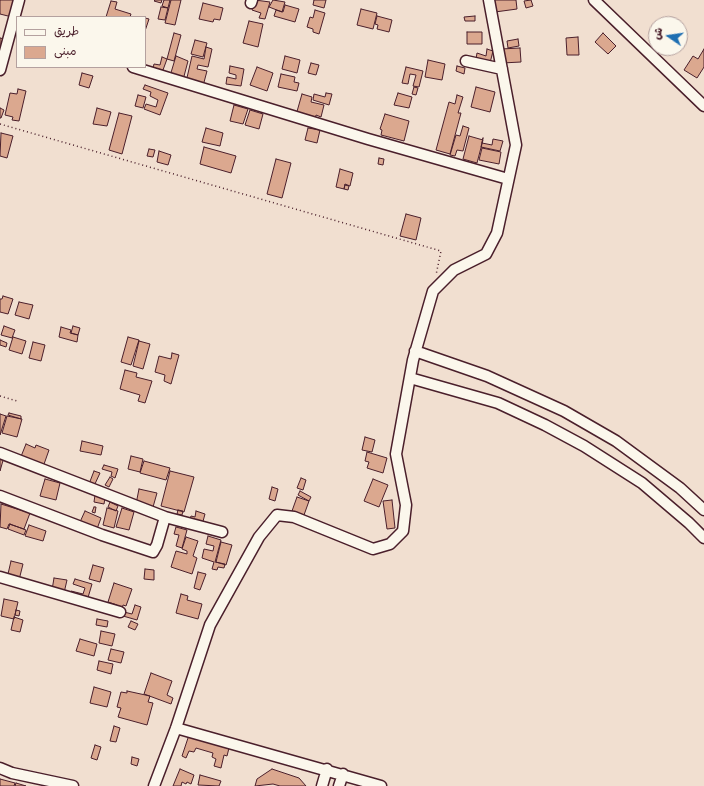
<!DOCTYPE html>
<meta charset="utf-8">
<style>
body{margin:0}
#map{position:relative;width:704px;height:786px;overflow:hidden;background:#f1dfd0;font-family:"Patrick Hand","Playpen Sans Arabic",sans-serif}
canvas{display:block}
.legend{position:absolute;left:16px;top:16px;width:130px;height:52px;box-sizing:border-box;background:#fbf7ec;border:1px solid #b4a19f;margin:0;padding:5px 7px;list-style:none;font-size:12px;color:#4a1f2b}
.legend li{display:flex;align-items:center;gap:8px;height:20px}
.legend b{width:20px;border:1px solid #b4a19f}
.north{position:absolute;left:648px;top:16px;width:40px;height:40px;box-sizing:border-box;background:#fbf7ec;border:1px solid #b4a19f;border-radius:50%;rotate:283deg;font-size:11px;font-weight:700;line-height:16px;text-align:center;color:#4a1f2b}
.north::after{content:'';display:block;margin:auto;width:14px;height:18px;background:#1f6fb2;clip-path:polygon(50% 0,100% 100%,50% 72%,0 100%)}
</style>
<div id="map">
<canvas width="704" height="786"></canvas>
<ul class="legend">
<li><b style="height:5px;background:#fbf7ec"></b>طريق</li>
<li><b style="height:11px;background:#dba88f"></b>مبنى</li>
</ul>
<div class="north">ش</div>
</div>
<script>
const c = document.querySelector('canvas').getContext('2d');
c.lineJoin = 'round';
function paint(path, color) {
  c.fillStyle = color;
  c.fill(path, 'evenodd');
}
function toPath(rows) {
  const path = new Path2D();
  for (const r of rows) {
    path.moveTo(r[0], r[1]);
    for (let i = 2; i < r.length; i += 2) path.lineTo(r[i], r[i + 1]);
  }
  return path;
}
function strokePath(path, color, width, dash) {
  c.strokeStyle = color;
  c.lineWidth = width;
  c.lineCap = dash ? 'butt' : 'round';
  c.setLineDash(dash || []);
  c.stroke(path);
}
const building = toPath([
 [0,0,16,0,12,17,0,14,0,0],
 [155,0,162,0,161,3,154,1,155,0],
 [164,0,170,0,168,8,162,6,164,0],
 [171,0,181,0,175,25,165,23,171,0],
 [255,0,270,2,265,19,259,18,261,13,252,10,255,0],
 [273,0,285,2,282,12,269,7,273,0],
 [314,0,326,0,324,8,313,5,314,0],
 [493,0,516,0,517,9,495,12,493,0],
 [531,0,533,6,526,8,524,1,531,0],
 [111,1,117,2,115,9,131,14,130,17,106,17,111,1],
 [203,3,223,8,220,20,214,19,213,22,199,19,203,3],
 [285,5,299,9,295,22,274,16,276,10,283,12,285,5],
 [161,7,168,8,165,20,158,19,161,7],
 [361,9,377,13,373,29,357,25,361,9],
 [315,10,325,13,319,34,313,32,313,29,307,27,310,17,313,18,315,10],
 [377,16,392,20,389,32,377,29,378,25,375,24,377,16],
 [475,16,475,21,465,21,464,17,475,16],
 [145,18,149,19,145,31,145,18],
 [249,21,263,24,258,47,243,43,249,21],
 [467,32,482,32,482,44,467,44,467,32],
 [174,33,181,35,174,61,167,59,174,33],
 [603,33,616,46,608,54,595,42,603,33],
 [578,37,579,55,567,55,566,38,578,37],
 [0,38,4,39,0,60,0,38],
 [518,39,519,46,508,48,507,41,518,39],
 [195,40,207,43,203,57,191,54,195,40],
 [206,47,212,49,208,67,198,65,197,69,207,71,203,86,186,82,192,56,204,59,206,47],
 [520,48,521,62,502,63,501,49,520,48],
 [487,49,493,51,490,63,476,59,477,53,486,56,487,49],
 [704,49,704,67,697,78,684,70,693,56,698,59,704,49],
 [176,56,188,61,183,80,170,76,176,56],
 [285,56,300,60,297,73,282,69,285,56],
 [162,57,167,59,163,70,153,68,154,64,160,65,162,57],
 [428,60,445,64,442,80,425,77,428,60],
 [311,63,319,65,316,75,308,73,311,63],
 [230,66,244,69,241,86,226,84,227,77,236,79,236,75,229,73,230,66],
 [457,66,465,68,464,74,456,71,457,66],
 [257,67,273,73,267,91,250,85,257,67],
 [406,67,423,71,419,87,413,86,416,75,410,74,408,84,402,83,406,67],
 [82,73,93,76,89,88,79,85,82,73],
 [281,74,295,77,294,82,299,83,297,91,278,87,281,74],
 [145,85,168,93,160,115,144,109,146,104,156,107,158,100,150,96,151,92,143,89,145,85],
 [414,87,418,88,416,95,412,94,414,87],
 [476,87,495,92,490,112,471,107,476,87],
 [18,89,26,91,19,121,12,120,13,117,5,115,10,93,17,94,18,89],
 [326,93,332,94,329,105,313,100,314,94,325,97,326,93],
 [398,93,412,97,409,108,394,105,398,93],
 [302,94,312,97,311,102,324,105,321,117,316,115,315,120,296,115,302,94],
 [138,95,146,97,143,108,135,106,138,95],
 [457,95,463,97,458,113,461,113,450,154,436,150,449,102,455,104,457,95],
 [234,105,248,109,243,124,230,121,234,105],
 [0,108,4,110,1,118,0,118,0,108],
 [97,108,111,112,107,126,93,124,97,108],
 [250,110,263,114,259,129,245,125,250,110],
 [119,113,132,116,122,154,109,150,119,113],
 [385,114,409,121,404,141,381,135,382,130,380,129,385,114],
 [463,126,469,128,463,151,457,150,455,156,450,155,456,135,460,136,463,126],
 [206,128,223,133,220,146,202,142,206,128],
 [308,128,320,130,317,143,305,140,308,128],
 [1,133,13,136,7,158,0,156,1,133],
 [469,136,483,140,477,163,463,159,469,136],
 [483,138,482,143,492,145,493,139,503,141,500,151,481,147,483,138],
 [204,147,236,156,231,173,200,164,204,147],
 [482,148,501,152,499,164,479,160,482,148],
 [149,149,155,150,153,157,147,156,149,149],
 [159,151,171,155,168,165,157,162,159,151],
 [379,158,384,159,383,165,378,164,379,158],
 [276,159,291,163,282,198,267,194,276,159],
 [340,169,353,173,350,186,345,184,344,189,336,187,340,169],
 [345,185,349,186,348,190,344,189,345,185],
 [406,214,421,218,416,240,400,236,406,214],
 [3,296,13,299,8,314,0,312,0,299,2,299,3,296],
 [19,302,33,305,29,319,15,315,19,302],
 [4,326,15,330,12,338,1,335,4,326],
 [73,326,80,328,78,335,71,333,73,326],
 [61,327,71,330,70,333,78,335,77,342,59,337,61,327],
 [13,337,26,341,22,354,9,350,13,337],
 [128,337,139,340,131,365,121,362,128,337],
 [0,340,7,343,6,347,0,345,0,340],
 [139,341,150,344,143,369,133,366,139,341],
 [33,342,45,345,41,361,29,358,33,342],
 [172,353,179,355,171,384,164,381,165,375,155,372,159,356,171,359,172,353],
 [125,370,137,373,136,377,152,381,145,403,138,401,140,395,120,389,125,370],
 [9,413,21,416,21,419,8,415,9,413],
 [0,414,6,416,0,435,0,414],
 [7,416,22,419,17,437,2,433,7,416],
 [365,437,375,440,372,452,362,450,365,437],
 [82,441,103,446,101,455,80,451,82,441],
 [26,444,35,448,36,445,49,450,43,467,20,459,26,444],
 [367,452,387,458,383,473,367,468,369,462,365,461,367,452],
 [0,456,4,457,0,471,0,456],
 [131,456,143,459,140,472,128,469,131,456],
 [144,461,170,468,166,480,140,473,144,461],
 [104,465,118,469,115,478,111,476,112,472,102,469,104,465],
 [94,471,100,473,94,486,89,484,94,471],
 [170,471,194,477,184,512,161,506,170,471],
 [110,477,113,479,109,487,105,485,110,477],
 [301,478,306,480,303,490,297,488,301,478],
 [45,479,60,483,56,500,40,496,45,479],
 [373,479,388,485,379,507,364,501,373,479],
 [272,487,278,489,275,501,269,499,272,487],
 [139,489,157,493,153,507,136,504,139,489],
 [300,491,311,497,309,501,298,495,300,491],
 [95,495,105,498,104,504,94,502,95,495],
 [297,497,309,501,304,515,292,511,297,497],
 [392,500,395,528,387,529,383,501,392,500],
 [110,502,118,506,116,511,108,507,110,502],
 [1,504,30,513,24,529,9,524,7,529,0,527,1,504],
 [94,507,96,507,95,513,92,512,94,507],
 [107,508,118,511,114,528,103,525,107,508],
 [122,508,134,512,129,530,116,527,122,508],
 [178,510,183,511,182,515,177,514,178,510],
 [85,511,101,518,97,529,80,522,85,511],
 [196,511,205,514,202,525,189,521,191,516,195,517,196,511],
 [10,524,26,530,24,535,8,529,10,524],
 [29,525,46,531,43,541,25,536,29,525],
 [176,527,187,530,182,548,176,546,179,535,174,534,176,527],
 [208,536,221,540,215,562,225,564,224,568,218,567,217,570,212,569,214,562,202,558,204,549,213,551,214,546,206,544,208,536],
 [186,537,198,541,193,556,197,558,192,574,171,567,176,551,187,554,187,551,182,549,186,537],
 [221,542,232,545,226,565,216,562,221,542],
 [11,561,23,564,19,580,8,574,11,561],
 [93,565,104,568,100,582,89,579,93,565],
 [145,569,154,570,154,580,144,579,145,569],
 [198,572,206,574,200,590,194,588,198,572],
 [54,578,67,580,64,593,52,590,54,578],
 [75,579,92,584,87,601,70,596,71,591,83,594,85,588,73,584,75,579],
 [114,583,132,589,126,606,123,605,121,611,115,609,117,605,108,602,114,583],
 [181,594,188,596,187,600,202,604,198,619,176,613,181,594],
 [4,599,18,602,14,619,1,616,4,599],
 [135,605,141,607,137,620,123,616,124,612,132,614,135,605],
 [16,610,20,611,19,616,15,615,16,610],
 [14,617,23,620,20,632,11,630,14,617],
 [97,619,108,621,107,627,96,625,97,619],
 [131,621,138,624,135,630,128,627,131,621],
 [101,631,115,634,112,646,99,643,101,631],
 [80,639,97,644,94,656,76,651,80,639],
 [111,649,124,652,121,663,108,660,111,649],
 [99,661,113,664,111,674,97,670,99,661],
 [151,673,172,681,167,695,173,698,171,704,144,694,151,673],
 [94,687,111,692,107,707,90,703,94,687],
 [127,691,150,696,148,702,153,703,147,725,118,717,121,708,117,707,121,692,127,693,127,691],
 [114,726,120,728,116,742,110,741,114,726],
 [189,735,229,748,227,756,224,755,221,768,214,766,216,759,212,757,213,753,196,748,194,752,189,751,186,758,182,756,189,735],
 [95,745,101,747,97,760,91,758,95,745],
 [132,757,139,759,137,766,131,764,132,757],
 [180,769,194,775,191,784,187,782,186,784,182,782,181,786,173,786,180,769],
 [272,769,299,778,306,786,280,786,273,784,255,786,257,779,272,769],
 [200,775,221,781,219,786,198,785,200,775],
 [0,779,15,783,14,786,0,786,0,779],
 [16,783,26,786,15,786,16,783]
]);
const path = toPath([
 [0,124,441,251,436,275],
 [0,396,17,401]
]);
const minor = toPath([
 [594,0,704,106],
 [251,3,252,0],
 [466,61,502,69],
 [133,67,368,139,508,179],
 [0,70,19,0],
 [415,351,487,376,564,411,616,441,680,488,704,510],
 [410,378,498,403,545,425,584,446,642,483,689,523,704,538],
 [0,453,165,517,222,532],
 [0,496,102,535,153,552,157,545,165,517],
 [0,577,120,612],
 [176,728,381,786],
 [0,768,12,773,73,786],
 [154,786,176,728,210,625,259,537,277,515,294,517,373,549,390,544,403,531,406,505,396,454,413,360,433,291,454,270,486,254,497,233,516,145,489,0],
 [322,786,327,769],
 [339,786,343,774]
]);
paint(building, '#dba88f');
strokePath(building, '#4a1f2b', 1);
strokePath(minor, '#4a1f2b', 13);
strokePath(path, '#4a1f2b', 1.5, [1, 3]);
strokePath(minor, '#fbf7ec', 10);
</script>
